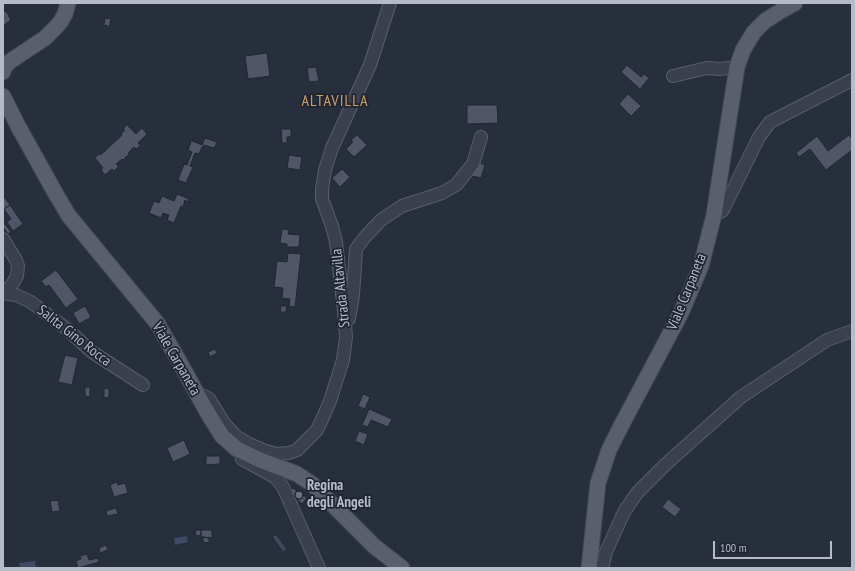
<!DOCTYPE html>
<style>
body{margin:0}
#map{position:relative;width:855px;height:571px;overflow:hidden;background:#272e3c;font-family:"PT Sans Narrow",sans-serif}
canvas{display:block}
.frame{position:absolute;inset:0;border:4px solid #b6bbc7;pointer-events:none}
.scale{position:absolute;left:713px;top:541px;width:119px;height:18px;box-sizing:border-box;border:2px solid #b6bbc7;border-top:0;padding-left:5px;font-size:12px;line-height:14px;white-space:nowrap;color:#b6bbc7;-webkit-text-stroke:3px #1f2531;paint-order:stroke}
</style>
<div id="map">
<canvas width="855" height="571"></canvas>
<div class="frame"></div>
<div class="scale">100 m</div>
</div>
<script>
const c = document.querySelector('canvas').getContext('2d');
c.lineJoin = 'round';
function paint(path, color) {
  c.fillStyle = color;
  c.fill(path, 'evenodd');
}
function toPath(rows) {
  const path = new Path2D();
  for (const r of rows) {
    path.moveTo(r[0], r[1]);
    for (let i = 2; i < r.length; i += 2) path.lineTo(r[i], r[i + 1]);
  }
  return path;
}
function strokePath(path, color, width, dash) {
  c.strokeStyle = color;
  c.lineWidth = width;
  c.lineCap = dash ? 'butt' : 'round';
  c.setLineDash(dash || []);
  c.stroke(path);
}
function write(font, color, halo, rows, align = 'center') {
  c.font = font + ' "PT Sans Narrow",sans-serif';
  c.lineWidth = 3.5;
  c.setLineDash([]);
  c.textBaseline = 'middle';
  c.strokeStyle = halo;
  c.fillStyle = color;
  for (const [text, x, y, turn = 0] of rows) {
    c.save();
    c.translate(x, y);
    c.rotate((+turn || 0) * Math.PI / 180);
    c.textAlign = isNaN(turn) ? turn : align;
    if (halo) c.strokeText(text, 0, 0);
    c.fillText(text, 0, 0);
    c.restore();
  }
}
const water = toPath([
 [276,535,286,549,283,551,273,537],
 [187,536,188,542,175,545,174,538],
 [35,561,36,567,20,568,19,563]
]);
const building = toPath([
 [6,11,11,20,3,26,3,12,6,11],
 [105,18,111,19,109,28,107,28,108,26,104,25,105,18],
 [267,53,270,76,248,79,245,56,267,53],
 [627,65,641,77,644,74,649,78,640,89,621,72,627,65],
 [316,67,319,81,309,82,307,68,316,67],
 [628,94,641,106,631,116,619,104,628,94],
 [467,105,497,105,498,123,467,124,467,105],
 [127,125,136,134,142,128,147,134,138,143,141,145,136,149,134,147,128,153,129,154,123,160,122,159,116,164,119,166,114,171,112,169,105,175,101,170,103,168,95,158,99,154,100,155,105,151,122,135,121,134,125,130,123,129,127,125],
 [281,129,291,129,291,137,287,137,287,143,282,143,281,129],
 [357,135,367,145,354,157,346,149,353,142,351,140,357,135],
 [849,135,852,139,852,150,826,170,810,149,799,157,796,153,817,136,828,151,849,135],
 [205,138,217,142,214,148,204,145,203,147,202,147,199,154,195,153,190,166,193,167,186,183,178,180,184,164,187,165,192,152,188,150,191,142,190,142,190,140,202,145,205,138],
 [289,155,302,157,300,170,287,168,289,155],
 [477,162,485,165,481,178,472,176,477,162],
 [342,169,350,177,340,187,332,178,342,169],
 [177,194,189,199,188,202,185,200,183,207,181,206,174,223,167,220,169,215,163,213,161,218,149,213,154,201,159,203,162,196,174,201,177,194],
 [3,195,10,205,4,209,3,208,3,195],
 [10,205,23,224,13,231,7,222,11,219,4,209,10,205],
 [5,224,11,232,8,234,3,227,3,225,5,224],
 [282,229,289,230,288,234,300,235,299,247,287,247,287,244,280,243,282,229],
 [288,253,301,254,295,307,289,306,290,299,282,298,283,288,274,287,277,261,287,262,288,253],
 [56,270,78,299,66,308,49,285,46,287,41,281,56,270],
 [85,306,91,317,79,324,73,313,85,306],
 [281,306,287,306,286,312,280,312,281,306],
 [215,349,217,353,210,357,208,352,215,349],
 [65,355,78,358,72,385,58,382,65,355],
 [85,387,90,387,90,397,85,396,85,387],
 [109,388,109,397,104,398,104,389,109,388],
 [363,394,370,397,365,409,358,406,363,394],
 [369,409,392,419,388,427,371,420,368,427,362,425,369,409],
 [359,431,368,434,364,445,355,441,359,431],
 [184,440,190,454,173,462,167,448,184,440],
 [206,456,220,456,220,464,206,465,206,456],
 [117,482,118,485,125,483,128,493,114,497,110,485,117,482],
 [293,488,307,498,302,504,289,492,293,488],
 [668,499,681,509,675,517,662,507,668,499],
 [58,500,60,511,52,512,50,501,58,500],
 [116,508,118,514,107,516,106,511,116,508],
 [196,530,201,530,201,536,195,535,196,530],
 [201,530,212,530,212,538,201,537,201,530],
 [203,537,209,538,209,543,203,542,203,537],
 [106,545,108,550,100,553,99,548,106,545],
 [87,554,89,560,98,558,99,562,78,568,76,561,81,559,80,556,87,554]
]);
const minor = toPath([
 [673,76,707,68,720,69,737,67],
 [714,215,722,211,724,208,759,137,770,122,852,80],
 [3,239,16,260,18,266,17,276,13,283,5,293],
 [3,293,16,295,31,302,67,329,92,352,143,385],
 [349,319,353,295,356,249,364,238,381,220,402,206,442,193,456,185,473,164,481,137],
 [198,396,204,396,209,399,224,423,237,437,249,444,263,450,276,454,289,453,297,450,317,430,324,415,330,401,343,360,346,337,344,311,336,242,332,226,322,199,322,189,325,170,332,148,370,65,390,3],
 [242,459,275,477,283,487,319,568],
 [602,568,606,552,624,512,637,493,666,464,741,397,827,340,852,331]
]);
const major = toPath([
 [3,72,4,68,9,62,45,38,57,26,61,21,65,14,68,3],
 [3,96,18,126,57,196,69,216,157,323,179,361,206,410,222,436,237,449,260,460,297,474,312,484,374,546,402,568],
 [589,568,598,483,609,450,621,426,681,313,701,266,714,215,737,67,743,50,754,32,765,21,779,12,795,3]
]);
const markers = [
 [299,495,4,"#6b7280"]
];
const streetNames = [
 ["Strada Altavilla",341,288,-96],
 ["Viale Carpaneta",687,292,-68],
 ["Salita Gino Rocca",74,336,38],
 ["Viale Carpaneta",176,359,60]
];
const poiNames = [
 ["Regina",307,486],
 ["degli Angeli",307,503]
];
const neighbourhoodNames = [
 ["ALTAVILLA",335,101]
];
paint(water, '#3e4a63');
paint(building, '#505667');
strokePath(building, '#212733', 1);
strokePath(minor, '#585e6a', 14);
strokePath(major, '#434955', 17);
strokePath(minor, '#3a404c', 12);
strokePath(major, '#595f6c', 15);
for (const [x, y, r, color] of markers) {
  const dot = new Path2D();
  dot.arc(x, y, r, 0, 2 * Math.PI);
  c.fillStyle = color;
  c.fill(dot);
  strokePath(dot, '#1f2531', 1.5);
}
write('15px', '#b6bbc7', '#1f2531', streetNames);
write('bold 15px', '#b6bbc7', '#1f2531', poiNames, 'left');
c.letterSpacing = '1px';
write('16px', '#cba06e', '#1f2531', neighbourhoodNames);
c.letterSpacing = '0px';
</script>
